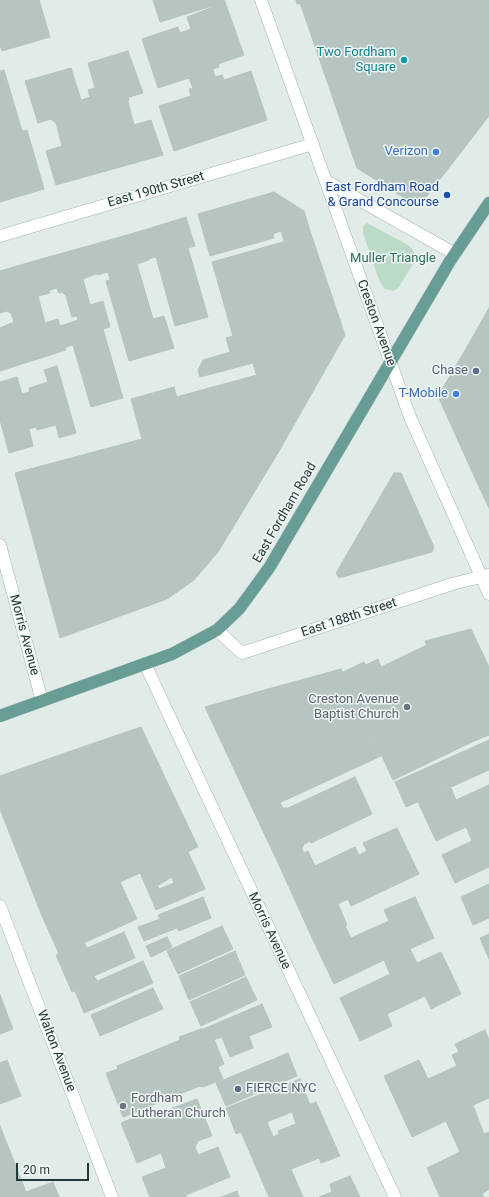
<!DOCTYPE html>
<style>
body{margin:0}
#map{position:relative;width:489px;height:1197px;overflow:hidden;background:#e1ebe7;font-family:Roboto,sans-serif}
canvas{display:block}
.scale{position:absolute;left:16px;top:1163px;width:73px;height:18px;box-sizing:border-box;border:2px solid #223a37;border-top:0;padding-left:5px;font-size:12px;line-height:14px;white-space:nowrap;color:#223a37;-webkit-text-stroke:3px #f1f7f5;paint-order:stroke}
</style>
<div id="map">
<canvas width="489" height="1197"></canvas>
<div class="scale">20 m</div>
</div>
<script>
const c = document.querySelector('canvas').getContext('2d');
c.lineJoin = 'round';
function paint(path, color) {
  c.fillStyle = color;
  c.fill(path, 'evenodd');
}
function toPath(rows) {
  const path = new Path2D();
  for (const r of rows) {
    path.moveTo(r[0], r[1]);
    for (let i = 2; i < r.length; i += 2) path.lineTo(r[i], r[i + 1]);
  }
  return path;
}
function strokePath(path, color, width, dash) {
  c.strokeStyle = color;
  c.lineWidth = width;
  c.lineCap = dash ? 'butt' : 'round';
  c.setLineDash(dash || []);
  c.stroke(path);
}
function write(font, color, halo, rows, align = 'center') {
  c.font = font + ' Roboto,sans-serif';
  c.lineWidth = 3;
  c.setLineDash([]);
  c.textBaseline = 'middle';
  c.strokeStyle = halo;
  c.fillStyle = color;
  for (const [text, x, y, turn = 0] of rows) {
    c.save();
    c.translate(x, y);
    c.rotate((+turn || 0) * Math.PI / 180);
    c.textAlign = isNaN(turn) ? turn : align;
    if (halo) c.strokeText(text, 0, 0);
    c.fillText(text, 0, 0);
    c.restore();
  }
}
const green = toPath([
 [367,223,408,245,413,250,415,257,413,264,399,287,394,291,385,289,379,280,363,233,363,227]
]);
const building = toPath([
 [0,0,39,0,50,37,2,51,0,45,0,0],
 [153,0,224,0,225,2,160,22,153,0],
 [296,0,489,0,489,116,427,196,409,201,357,168,300,3,297,4,296,0],
 [225,2,244,55,218,64,219,67,213,69,215,77,222,75,224,80,251,71,267,120,174,151,159,106,191,96,189,89,193,88,189,78,158,88,142,39,178,27,180,33,191,29,187,17,225,2],
 [128,51,143,93,129,97,128,102,134,125,151,120,163,155,56,185,46,151,62,146,56,123,51,119,38,123,25,81,71,68,81,100,90,97,88,90,95,88,88,63,128,51],
 [4,70,22,131,27,130,44,189,0,202,0,71,4,70],
 [274,192,304,211,311,234,284,241,281,231,273,234,274,238,210,256,198,214,274,192],
 [186,217,195,246,188,248,208,317,175,326,156,257,149,259,141,231,186,217],
 [141,231,149,260,137,264,153,319,164,316,174,348,129,361,106,281,110,280,108,272,97,275,88,246,141,231],
 [311,234,340,320,230,352,226,338,233,336,212,262,311,234],
 [88,246,96,274,83,279,90,305,103,301,110,327,103,329,123,398,91,407,73,345,66,347,60,326,78,320,77,316,72,317,66,296,62,292,59,293,57,288,50,290,41,259,88,246],
 [41,259,50,293,38,296,45,323,58,319,66,350,0,371,0,328,14,322,11,313,7,311,0,313,0,271,41,259],
 [489,308,489,376,467,347,489,308],
 [340,320,345,335,278,453,253,363,200,377,198,370,203,360,340,320],
 [467,347,489,376,489,470,474,476,438,396,467,347],
 [57,366,76,433,59,438,56,425,37,430,36,427,29,429,33,446,9,453,0,420,0,382,17,377,22,394,30,392,29,388,48,382,44,370,57,366],
 [257,375,278,453,218,552,176,397,257,375],
 [174,387,218,552,194,580,167,599,60,638,15,473,142,439,131,399,174,387],
 [489,470,489,508,474,476,489,470],
 [394,473,401,473,434,547,432,552,339,578,336,573,394,473],
 [471,629,489,667,489,735,472,742,425,641,471,629],
 [427,645,472,742,393,780,343,672,364,662,366,665,378,659,381,667,427,645],
 [341,669,381,756,314,787,268,689,341,669],
 [268,689,314,787,255,814,205,707,268,689],
 [141,727,198,847,120,882,68,752,141,727],
 [489,740,489,770,406,807,395,782,489,740],
 [68,752,120,882,42,916,0,809,0,776,68,752],
 [355,777,372,814,311,843,310,841,304,844,302,849,304,854,279,865,255,814,280,803,283,808,288,808,355,777],
 [489,785,489,867,455,883,442,855,472,841,466,827,436,841,418,802,451,788,456,800,489,785],
 [397,828,419,874,351,906,348,899,338,904,347,925,313,940,279,865,308,851,315,866,355,847,359,855,367,851,363,843,397,828],
 [188,852,196,869,173,880,172,877,148,891,140,873,188,852],
 [196,869,205,889,156,910,148,891,158,886,159,889,174,883,173,880,196,869],
 [120,882,137,919,59,954,42,916,120,882],
 [489,884,489,918,473,925,461,897,489,884],
 [203,897,211,918,179,931,177,928,144,941,138,927,160,919,158,915,203,897],
 [415,897,434,938,410,949,417,963,441,952,461,994,431,1009,425,996,387,1014,392,1026,360,1041,340,998,390,974,384,960,334,984,313,940,345,926,351,938,389,921,384,910,415,897],
 [222,926,233,949,178,974,167,951,222,926],
 [124,932,135,958,94,976,97,981,72,992,56,955,84,942,87,948,124,932],
 [489,934,489,959,480,938,489,934],
 [167,937,172,947,151,957,146,946,167,937],
 [235,951,245,975,189,1000,179,976,235,951],
 [143,961,153,983,84,1013,75,991,143,961],
 [246,977,257,1000,201,1026,190,1002,246,977],
 [153,988,163,1009,100,1036,91,1015,153,988],
 [0,995,13,1029,0,1034,0,995],
 [262,1004,272,1027,249,1036,253,1048,230,1057,222,1037,207,1042,201,1030,262,1004],
 [201,1029,207,1042,214,1039,224,1064,218,1067,223,1079,203,1087,200,1086,123,1117,106,1073,118,1069,117,1066,180,1040,179,1037,201,1029],
 [485,1030,489,1040,489,1098,473,1105,484,1134,489,1132,489,1189,482,1194,484,1197,440,1197,427,1168,460,1152,446,1121,412,1137,384,1076,419,1060,428,1079,457,1066,452,1055,459,1052,455,1044,485,1030],
 [288,1053,297,1076,226,1106,216,1083,288,1053],
 [7,1060,21,1096,0,1104,0,1063,7,1060],
 [300,1079,310,1105,236,1134,226,1108,300,1079],
 [197,1099,212,1136,198,1141,195,1147,198,1155,218,1147,230,1177,186,1195,187,1197,150,1197,142,1177,166,1168,161,1153,137,1163,121,1123,147,1112,149,1117,197,1099],
 [316,1102,340,1156,321,1163,319,1158,291,1169,303,1197,269,1197,241,1132,267,1122,273,1137,279,1134,278,1131,296,1124,292,1112,316,1102],
 [0,1126,26,1192,53,1182,59,1197,0,1197,0,1126],
 [350,1176,360,1197,319,1197,332,1192,330,1184,350,1176],
 [237,1191,239,1197,221,1197,237,1191]
]);
const street = toPath([
 [261,0,410,417,489,594],
 [326,181,455,254],
 [0,236,313,144],
 [0,545,42,701],
 [217,630,242,653,452,584,488,575],
 [145,664,395,1197],
 [0,906,112,1197]
]);
const primary = toPath([
 [0,716,172,654,217,630,239,609,269,568,450,261,489,203]
]);
const markers = [
 [404,60,4,"#0f9aa8"],
 [436,152,4,"#3f7fe0"],
 [447,195,4,"#1a4fb4"],
 [476,371,4,"#5c6f8a"],
 [456,394,4,"#3f7fe0"],
 [407,707,4,"#6b7280"],
 [238,1089,4,"#5c6f8a"],
 [123,1106,4,"#6b7280"]
];
const cultureNames = [
 ["Two Fordham",396,53],
 ["Square",396,68]
];
const shopNames = [
 ["Verizon",428,152],
 ["T-Mobile",448,394]
];
const transitNames = [
 ["East Fordham Road",439,188],
 ["& Grand Concourse",439,203]
];
const streetNames = [
 ["East 190th Street",156,190,-16],
 ["Creston Avenue",376,323,70],
 ["East Fordham Road",285,513,-60],
 ["East 188th Street",349,618,-18],
 ["Morris Avenue",24,635,75],
 ["Morris Avenue",269,931,65],
 ["Walton Avenue",56,1051,69]
];
const parkNames = [
 ["Muller Triangle",393,259]
];
const serviceNames = [
 ["Chase",468,371],
 ["FIERCE NYC",246,1089,"left"]
];
const worshipNames = [
 ["Creston Avenue",399,700],
 ["Baptist Church",399,715],
 ["Fordham",131,1099,"left"],
 ["Lutheran Church",131,1114,"left"]
];
paint(green, '#bbdac8');
paint(building, '#b6c5c1');
strokePath(building, '#b4c4bf', 1);
strokePath(street, '#a4b2af', 13);
strokePath(primary, '#c1c8c7', 13);
strokePath(street, '#fff', 12);
strokePath(primary, '#689d96', 12);
for (const [x, y, r, color] of markers) {
  const dot = new Path2D();
  dot.arc(x, y, r, 0, 2 * Math.PI);
  c.fillStyle = color;
  c.fill(dot);
  strokePath(dot, '#f1f7f5', 1.5);
}
write('13px', '#0d838f', '#f1f7f5', cultureNames, 'right');
write('13px', '#366cbe', '#f1f7f5', shopNames, 'right');
write('13px', '#164399', '#f1f7f5', transitNames, 'right');
write('13px', '#223a37', '#f1f7f5', streetNames);
write('13px', '#2f6e50', '#f1f7f5', parkNames);
write('13px', '#4e5e75', '#f1f7f5', serviceNames, 'right');
write('13px', '#5b616d', '#f1f7f5', worshipNames, 'right');
</script>
